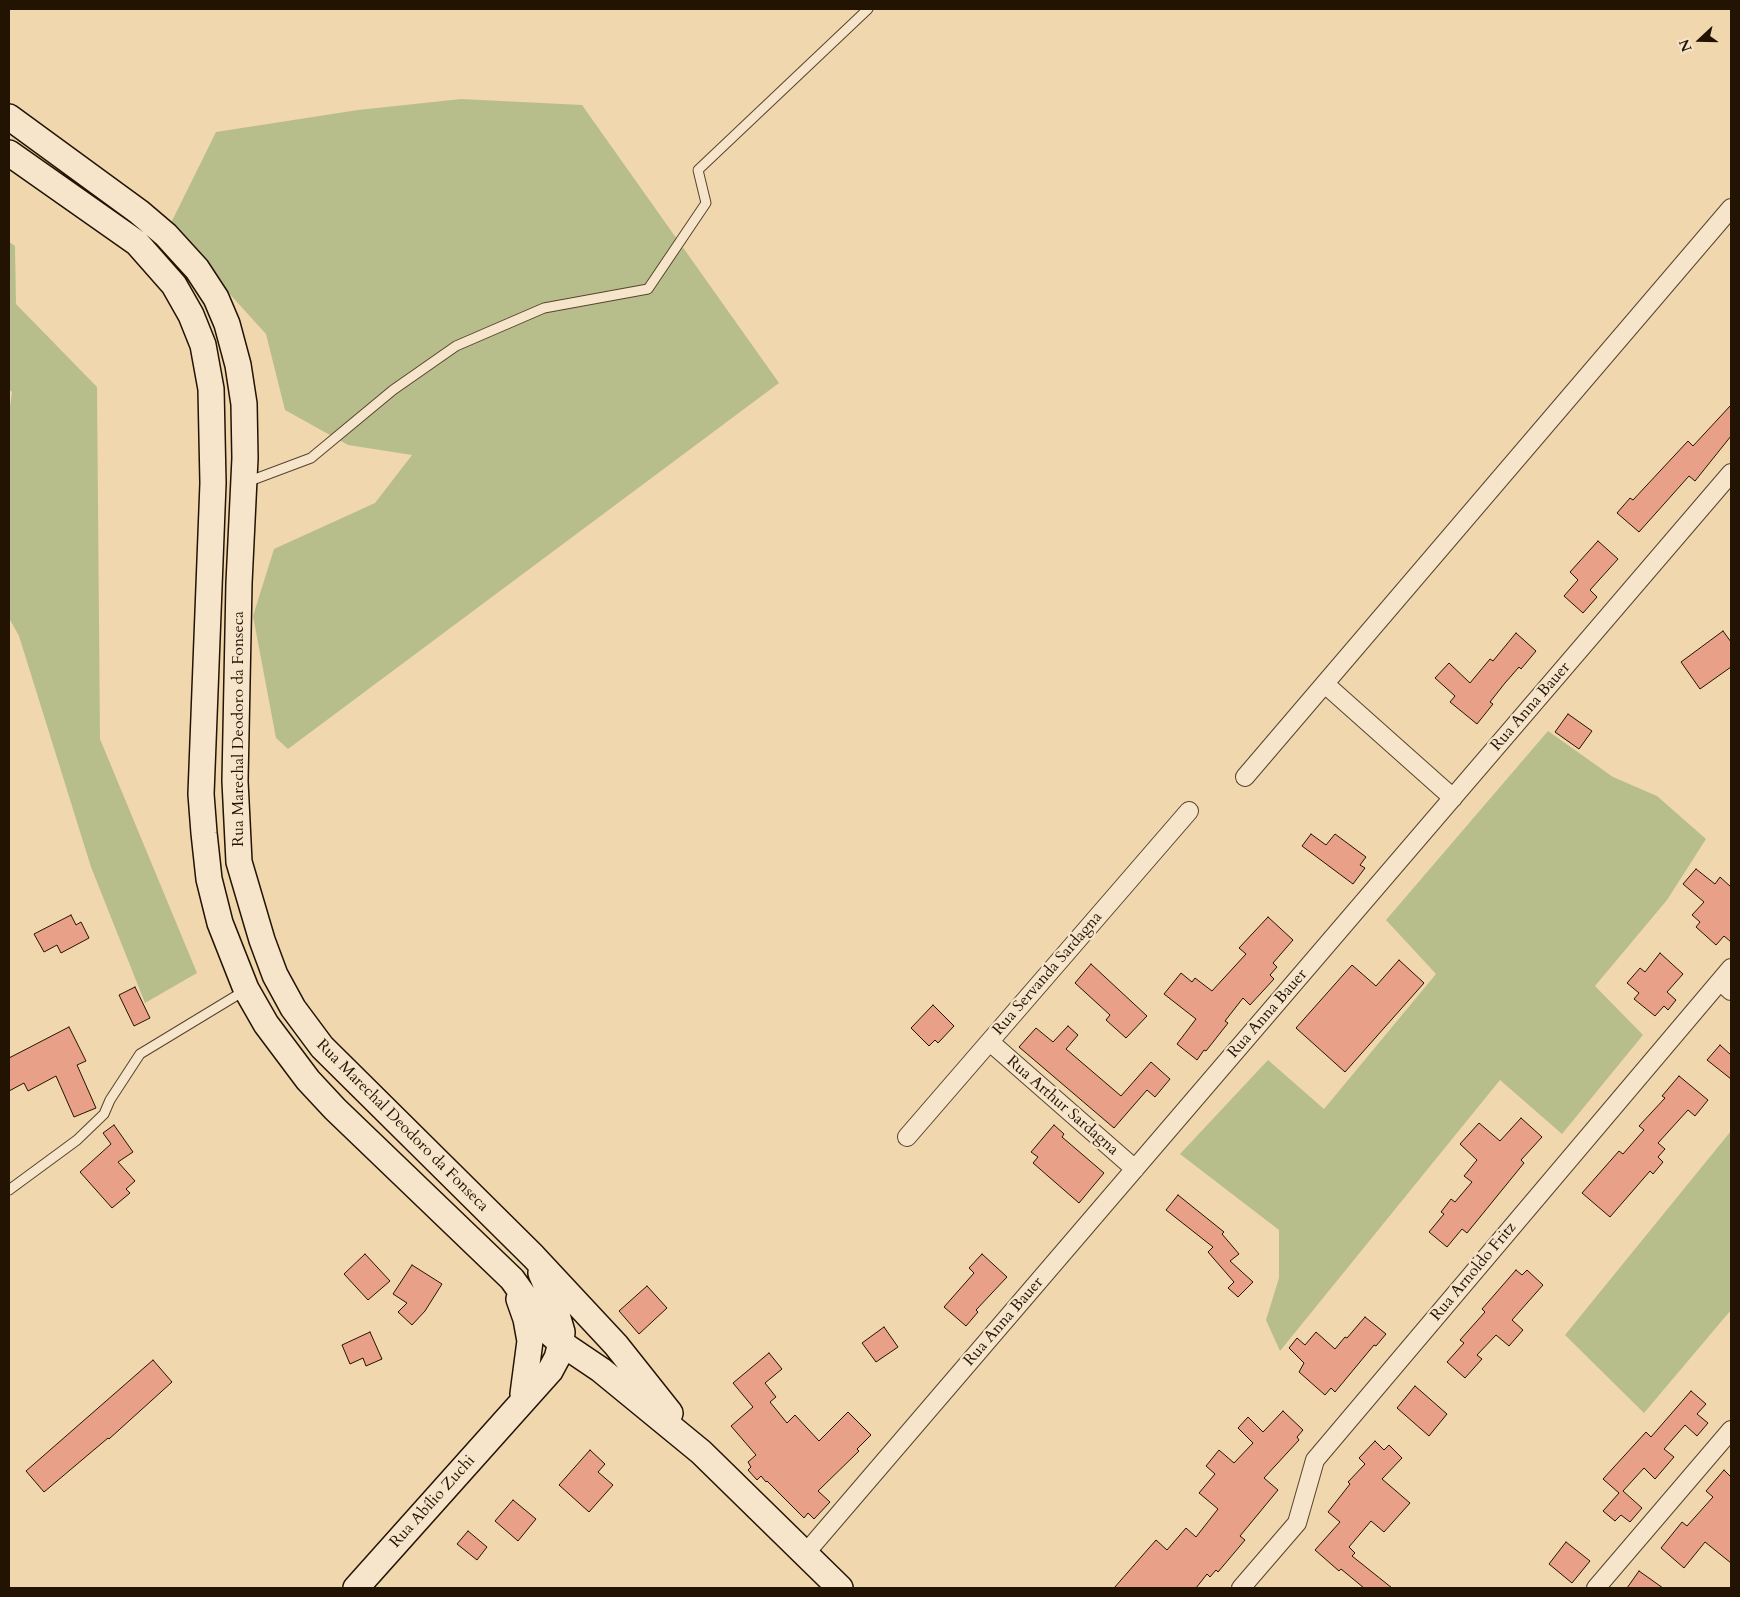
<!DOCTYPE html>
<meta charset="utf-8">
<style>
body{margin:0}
#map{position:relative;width:1740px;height:1597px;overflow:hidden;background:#f1d7ae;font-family:Cardo,serif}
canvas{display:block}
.frame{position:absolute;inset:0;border:10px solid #231303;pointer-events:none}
.north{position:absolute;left:1675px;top:15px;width:50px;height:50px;-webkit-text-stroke:4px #f6e5ca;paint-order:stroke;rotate:249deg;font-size:14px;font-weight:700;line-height:20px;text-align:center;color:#231303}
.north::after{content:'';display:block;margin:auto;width:18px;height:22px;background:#231303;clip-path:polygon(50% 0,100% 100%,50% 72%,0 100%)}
</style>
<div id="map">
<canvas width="1740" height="1597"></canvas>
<div class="frame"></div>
<div class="north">N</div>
</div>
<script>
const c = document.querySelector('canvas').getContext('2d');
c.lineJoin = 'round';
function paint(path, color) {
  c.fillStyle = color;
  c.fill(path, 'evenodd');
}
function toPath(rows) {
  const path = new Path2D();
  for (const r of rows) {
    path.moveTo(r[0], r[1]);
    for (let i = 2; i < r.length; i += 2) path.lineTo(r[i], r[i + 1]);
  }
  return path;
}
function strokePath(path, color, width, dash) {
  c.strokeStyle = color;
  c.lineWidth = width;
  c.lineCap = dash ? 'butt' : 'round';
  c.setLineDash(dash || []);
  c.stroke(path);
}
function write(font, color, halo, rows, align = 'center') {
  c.font = font + ' Cardo,serif';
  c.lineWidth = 4.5;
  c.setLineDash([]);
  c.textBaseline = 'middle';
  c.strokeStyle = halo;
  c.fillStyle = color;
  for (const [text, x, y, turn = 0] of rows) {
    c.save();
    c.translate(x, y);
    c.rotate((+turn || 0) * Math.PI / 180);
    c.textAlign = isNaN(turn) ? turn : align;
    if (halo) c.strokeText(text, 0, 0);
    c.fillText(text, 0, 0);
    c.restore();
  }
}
const green = toPath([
 [461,99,582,105,779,383,288,749,276,738,253,616,274,549,375,503,412,455,348,445,285,410,266,334,169,227,216,132,358,110],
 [9,242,15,246,16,304,97,387,100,739,197,973,145,1003,91,867,19,636,9,618,9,415,12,392,9,389],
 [1548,731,1613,777,1657,796,1706,839,1667,900,1595,986,1643,1035,1562,1134,1500,1080,1280,1351,1266,1320,1279,1278,1279,1230,1180,1154,1268,1060,1324,1109,1436,974,1386,920],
 [1731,1131,1731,1310,1644,1413,1565,1335]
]);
const building = toPath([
 [1731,405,1731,436,1695,481,1689,476,1639,532,1617,513,1630,498,1633,500,1688,441,1693,446,1731,405],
 [1598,541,1618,559,1590,590,1597,597,1583,613,1564,596,1578,580,1570,572,1598,541],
 [1723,631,1731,642,1731,667,1700,689,1681,662,1723,631],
 [1516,633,1536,651,1521,669,1519,667,1505,683,1490,702,1493,704,1477,724,1450,702,1455,696,1435,678,1449,663,1470,683,1490,659,1493,661,1516,633],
 [1568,714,1592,731,1579,749,1555,732,1568,714],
 [1311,834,1326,845,1335,834,1366,857,1360,865,1365,868,1353,884,1302,846,1311,834],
 [1696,869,1715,884,1720,877,1731,887,1731,942,1724,936,1716,945,1696,927,1700,922,1692,915,1704,902,1683,884,1696,869],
 [71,915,76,925,81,922,89,938,61,953,57,945,44,952,34,934,71,915],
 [1268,917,1293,940,1273,963,1277,967,1270,975,1274,979,1250,1005,1243,998,1225,1021,1228,1023,1206,1051,1204,1050,1197,1060,1177,1044,1196,1019,1164,994,1181,973,1192,982,1195,978,1212,991,1246,954,1239,948,1268,917],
 [1660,953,1683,974,1667,992,1676,1000,1668,1010,1664,1006,1655,1016,1634,999,1639,993,1627,983,1640,968,1645,972,1660,953],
 [1399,960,1424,983,1345,1072,1296,1028,1352,965,1376,986,1399,960],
 [1091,964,1147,1016,1126,1038,1106,1020,1110,1015,1075,983,1091,964],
 [135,987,150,1018,134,1026,119,995,135,987],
 [933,1005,954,1026,938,1043,935,1040,929,1046,911,1028,933,1005],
 [1068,1026,1078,1035,1066,1049,1121,1096,1151,1062,1170,1079,1155,1097,1147,1090,1114,1128,1019,1047,1036,1028,1053,1042,1068,1026],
 [69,1027,86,1061,77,1065,96,1108,74,1117,56,1076,28,1091,24,1083,9,1091,9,1058,69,1027],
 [1720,1045,1731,1055,1731,1079,1707,1060,1720,1045],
 [1679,1076,1708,1100,1695,1116,1688,1110,1658,1143,1665,1149,1658,1157,1663,1162,1653,1174,1650,1171,1610,1217,1582,1193,1619,1151,1623,1154,1644,1130,1639,1126,1665,1098,1662,1096,1679,1076],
 [1521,1118,1542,1137,1521,1160,1524,1163,1467,1233,1462,1229,1447,1247,1429,1232,1444,1214,1441,1212,1451,1199,1455,1202,1472,1182,1464,1176,1477,1160,1460,1144,1479,1123,1500,1141,1521,1118],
 [114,1125,133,1152,118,1162,135,1181,126,1189,130,1193,112,1208,80,1172,111,1144,103,1133,114,1125],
 [1054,1125,1064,1134,1062,1137,1104,1173,1079,1203,1033,1163,1038,1157,1031,1152,1054,1125],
 [1178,1195,1224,1232,1222,1234,1239,1254,1230,1261,1253,1282,1238,1297,1228,1288,1234,1282,1208,1252,1213,1247,1166,1210,1178,1195],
 [365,1254,390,1281,368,1300,344,1274,365,1254],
 [982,1254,1007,1277,976,1310,978,1312,966,1326,944,1307,974,1273,969,1268,982,1254],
 [412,1265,442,1284,425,1311,412,1325,398,1312,407,1303,393,1294,412,1265],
 [1516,1270,1522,1275,1527,1270,1543,1285,1512,1320,1523,1330,1509,1346,1496,1335,1477,1355,1482,1359,1465,1378,1447,1362,1464,1343,1460,1340,1485,1312,1482,1309,1516,1270],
 [647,1286,667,1308,639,1334,619,1311,647,1286],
 [1365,1317,1386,1334,1376,1346,1374,1345,1335,1392,1331,1388,1325,1395,1299,1372,1304,1363,1289,1348,1297,1338,1305,1345,1316,1332,1335,1349,1345,1337,1347,1338,1365,1317],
 [884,1327,898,1347,876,1362,862,1343,884,1327],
 [370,1332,382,1359,366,1366,363,1358,350,1364,342,1345,370,1332],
 [769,1353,782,1369,765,1383,776,1397,770,1402,787,1423,795,1415,819,1441,848,1412,871,1435,857,1449,859,1451,818,1491,830,1502,814,1519,808,1513,804,1518,767,1481,766,1482,761,1476,757,1480,748,1470,751,1467,748,1462,756,1455,731,1426,753,1407,733,1383,769,1353],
 [153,1360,172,1382,109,1439,108,1438,44,1492,26,1471,153,1360],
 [1415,1386,1447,1414,1429,1436,1397,1408,1415,1386],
 [1691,1391,1706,1404,1697,1414,1708,1423,1697,1436,1685,1425,1664,1449,1674,1457,1655,1479,1644,1468,1623,1491,1642,1508,1630,1522,1621,1515,1615,1521,1603,1511,1619,1493,1603,1479,1646,1432,1651,1437,1691,1391],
 [1283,1411,1303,1430,1297,1437,1299,1440,1264,1478,1278,1490,1240,1536,1245,1540,1218,1572,1216,1570,1210,1577,1207,1574,1196,1588,1114,1588,1156,1540,1167,1550,1186,1528,1196,1537,1218,1509,1199,1493,1215,1474,1206,1466,1219,1450,1234,1463,1253,1443,1238,1428,1248,1417,1263,1432,1283,1411],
 [1375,1441,1384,1450,1389,1445,1402,1458,1382,1479,1410,1503,1384,1532,1371,1521,1349,1547,1355,1553,1352,1556,1392,1588,1364,1588,1341,1569,1339,1571,1315,1550,1340,1522,1328,1512,1350,1484,1348,1482,1365,1464,1359,1458,1375,1441],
 [590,1450,605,1464,598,1472,613,1485,589,1512,559,1485,590,1450],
 [1724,1470,1731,1477,1731,1563,1705,1542,1684,1568,1661,1548,1682,1522,1687,1526,1713,1497,1706,1491,1724,1470],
 [513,1500,536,1519,518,1541,495,1521,513,1500],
 [468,1531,487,1547,477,1560,457,1544,468,1531],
 [1566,1542,1590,1561,1572,1583,1549,1564,1566,1542],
 [1639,1571,1663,1588,1627,1588,1639,1571]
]);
const service = toPath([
 [247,482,311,458,393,390,456,346,544,308,648,289,706,203,698,170,868,9],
 [9,1190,77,1140,104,1114,110,1100,140,1054,244,991]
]);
const minor = toPath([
 [1325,684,1453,798],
 [1245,777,1731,208],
 [1720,981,1731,991],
 [990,1042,1135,1169],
 [907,1137,1189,811],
 [804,1555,1731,473],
 [1241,1588,1297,1523,1315,1460,1731,968],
 [1596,1588,1731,1430]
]);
const secondary = toPath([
 [9,117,139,212,166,235,197,269,216,298,227,324,238,365,244,404,245,458,239,583,235,781,239,862,262,940,275,975,293,1008,322,1047,533,1256,616,1345,670,1413],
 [9,153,137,243,174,285,191,315,203,345,211,389,213,483,201,794,204,833,209,879,220,923,246,989,266,1024,308,1080,335,1109,512,1279,552,1335,561,1343,601,1370,701,1452,840,1588],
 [519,1299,526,1319,530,1341,523,1394],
 [356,1588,550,1371,557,1358,561,1343,562,1332,553,1301,541,1273]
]);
const streetNames = [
 ["Rua Anna Bauer",1531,707,-49],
 ["Rua Marechal Deodoro da Fonseca",239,729,-90],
 ["Rua Servanda Sardagna",1048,974,-49],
 ["Rua Anna Bauer",1268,1014,-49],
 ["Rua Arthur Sardagna",1062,1106,41],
 ["Rua Marechal Deodoro da Fonseca",402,1126,45],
 ["Rua Arnoldo Fritz",1474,1272,-50],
 ["Rua Anna Bauer",1004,1322,-49],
 ["Rua Abílio Zuchi",433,1502,-48]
];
paint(green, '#b8be8b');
paint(building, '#e8a088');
strokePath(building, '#231303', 1);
strokePath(service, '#56442e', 11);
strokePath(minor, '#56442e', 20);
strokePath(secondary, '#231303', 28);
strokePath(service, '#f6e5ca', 9);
strokePath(minor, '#f6e5ca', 18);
strokePath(secondary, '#f6e5ca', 25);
write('16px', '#231303', '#f6e5ca', streetNames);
</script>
